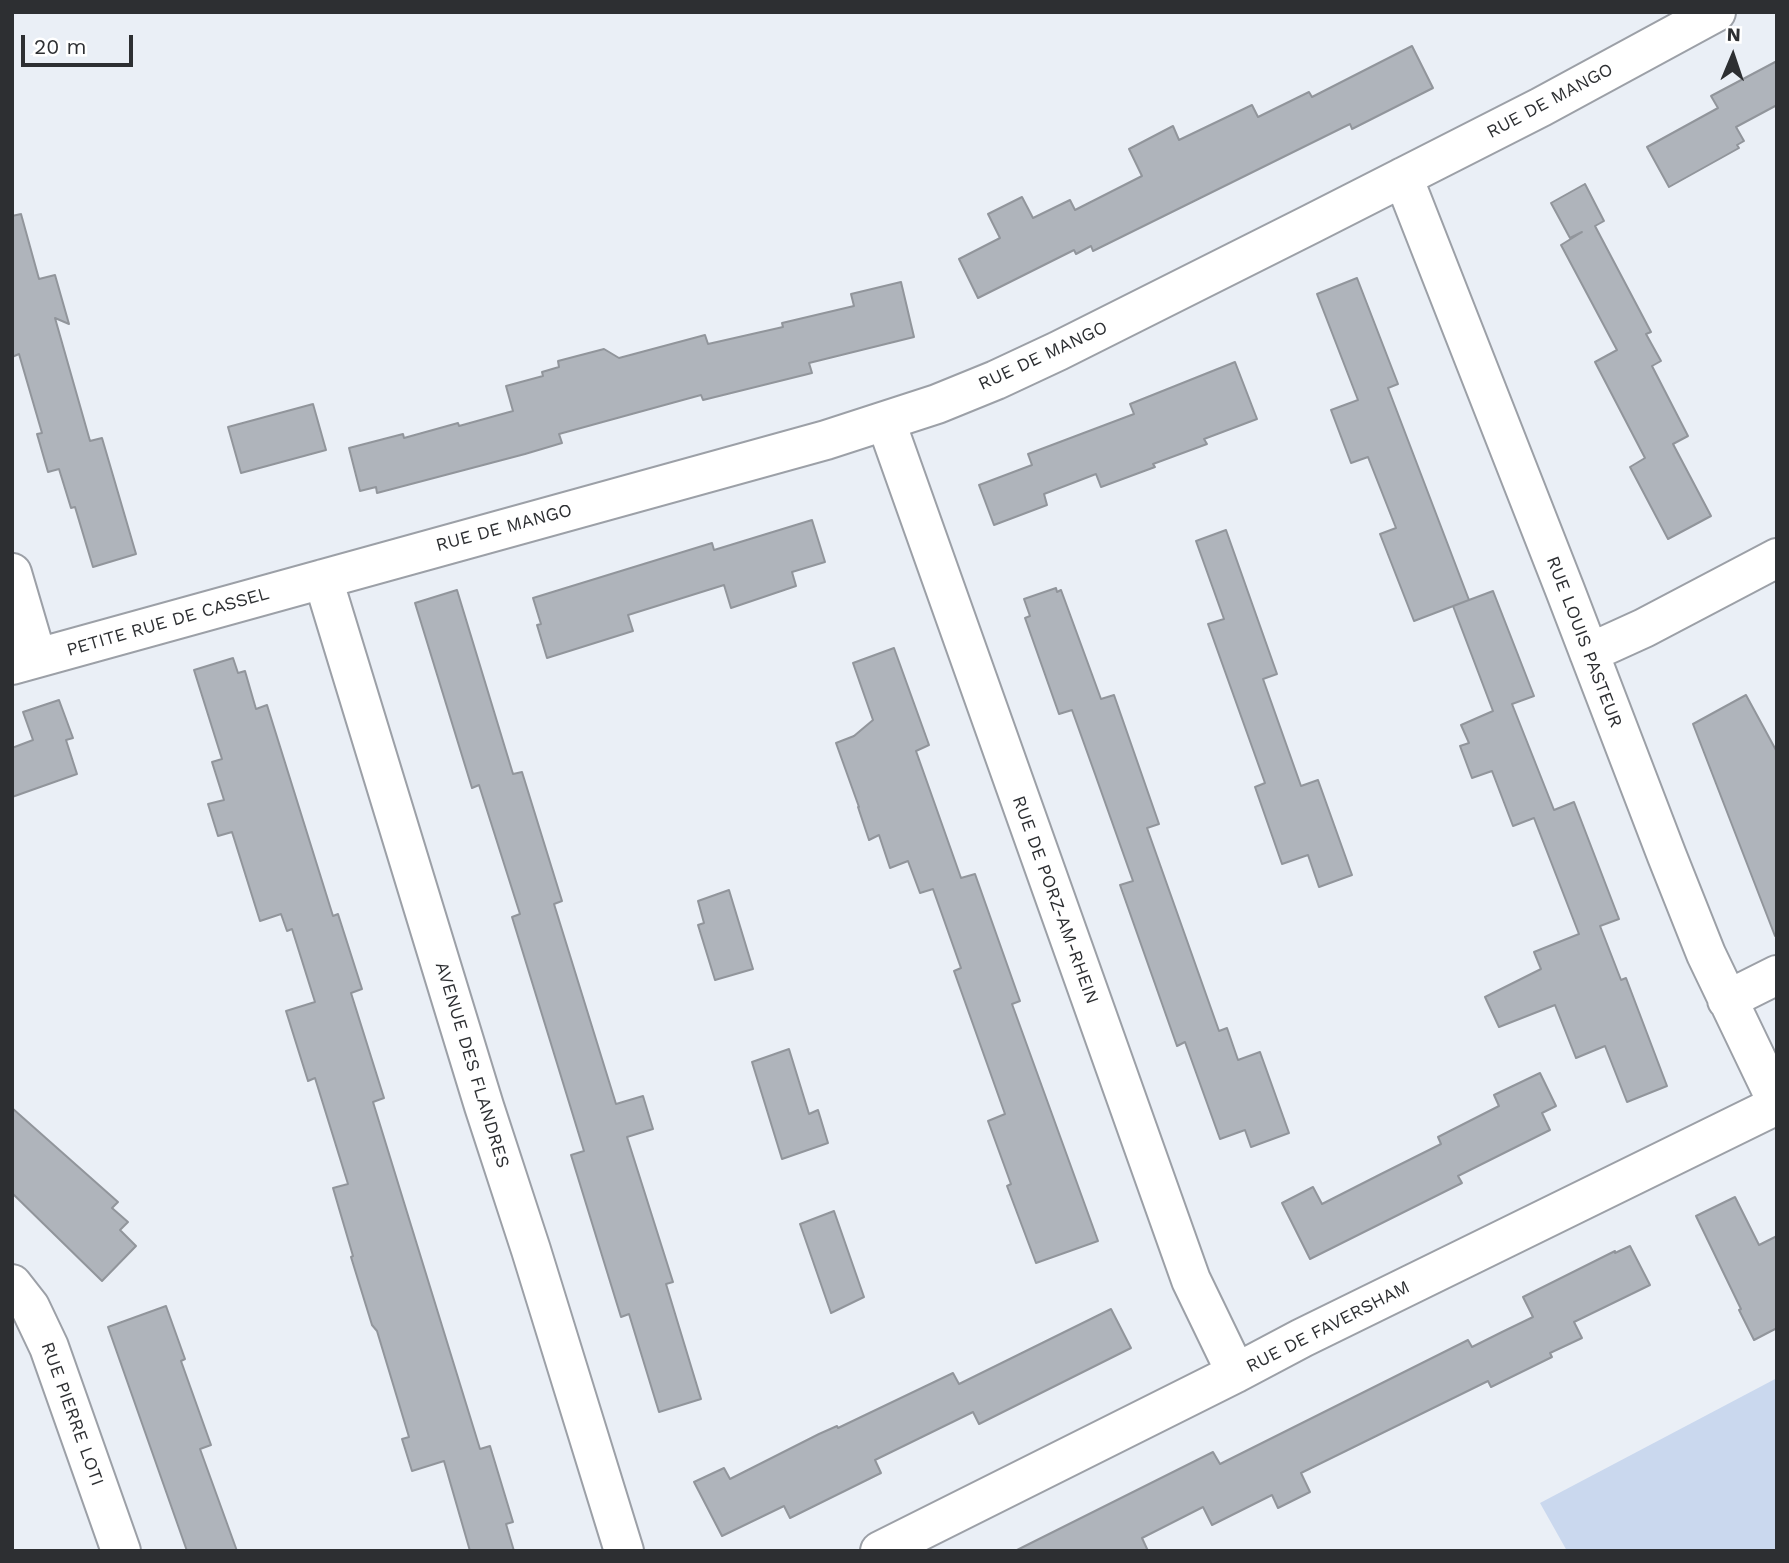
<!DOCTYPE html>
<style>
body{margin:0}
#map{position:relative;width:1789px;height:1563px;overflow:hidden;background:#eaeff6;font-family:"Work Sans",sans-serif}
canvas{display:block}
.frame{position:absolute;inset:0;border:14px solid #2d2f32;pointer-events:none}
.north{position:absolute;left:1698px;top:21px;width:70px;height:70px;-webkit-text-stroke:5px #fff;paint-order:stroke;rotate:2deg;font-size:19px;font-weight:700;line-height:28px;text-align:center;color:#2d2f32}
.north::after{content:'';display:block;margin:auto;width:24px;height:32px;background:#2d2f32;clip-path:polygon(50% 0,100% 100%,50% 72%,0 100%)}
.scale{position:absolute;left:21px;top:35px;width:112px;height:32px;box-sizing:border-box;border:4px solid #2d2f32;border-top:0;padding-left:9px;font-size:21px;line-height:24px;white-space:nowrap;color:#2d2f32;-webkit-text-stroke:5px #fff;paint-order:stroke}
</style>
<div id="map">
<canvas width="1789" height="1563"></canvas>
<div class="frame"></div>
<div class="north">N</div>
<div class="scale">20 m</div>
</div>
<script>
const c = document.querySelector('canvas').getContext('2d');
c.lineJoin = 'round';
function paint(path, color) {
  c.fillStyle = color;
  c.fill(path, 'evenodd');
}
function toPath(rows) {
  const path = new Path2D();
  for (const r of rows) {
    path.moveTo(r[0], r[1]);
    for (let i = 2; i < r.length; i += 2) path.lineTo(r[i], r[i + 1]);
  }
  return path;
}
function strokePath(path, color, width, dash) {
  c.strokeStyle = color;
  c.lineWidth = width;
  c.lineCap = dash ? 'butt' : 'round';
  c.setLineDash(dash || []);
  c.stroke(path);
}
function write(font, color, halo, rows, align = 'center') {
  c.font = font + ' "Work Sans",sans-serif';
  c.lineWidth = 6;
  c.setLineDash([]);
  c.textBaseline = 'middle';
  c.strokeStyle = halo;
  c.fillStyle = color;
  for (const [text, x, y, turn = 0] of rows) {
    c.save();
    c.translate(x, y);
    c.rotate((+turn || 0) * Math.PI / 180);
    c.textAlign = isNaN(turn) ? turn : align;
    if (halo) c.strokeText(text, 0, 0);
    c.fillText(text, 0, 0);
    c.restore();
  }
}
const green = toPath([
 [1777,1378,1777,1551,1567,1551,1540,1503]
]);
const building = toPath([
 [1412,46,1433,88,1352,129,1350,124,1093,251,1091,246,1076,254,1074,250,978,298,959,259,1000,238,988,214,1022,197,1033,218,1070,200,1075,210,1142,176,1129,149,1173,126,1179,140,1252,105,1258,117,1309,92,1312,97,1412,46],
 [1777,61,1777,105,1736,127,1744,141,1737,145,1739,148,1669,187,1647,147,1718,108,1711,96,1777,61],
 [1585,184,1604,221,1595,226,1651,332,1646,334,1661,361,1652,366,1688,436,1673,444,1711,516,1668,539,1630,467,1645,458,1595,362,1617,350,1561,245,1582,232,1570,238,1551,203,1585,184],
 [21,214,39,279,55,275,69,324,55,318,90,441,102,438,136,554,93,567,75,507,71,508,59,469,48,472,37,434,42,433,19,354,12,357,12,216,21,214],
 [1357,278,1398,384,1388,388,1469,600,1414,621,1380,534,1396,528,1368,457,1351,463,1331,410,1358,400,1317,294,1357,278],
 [901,282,914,337,809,363,812,373,703,400,701,395,559,434,562,443,525,454,377,493,376,487,360,491,349,448,403,434,404,438,458,423,459,426,513,411,506,386,543,376,542,372,559,367,558,361,604,349,619,358,705,335,708,344,783,327,782,323,854,306,851,294,901,282],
 [1235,362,1257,419,1204,439,1207,444,1153,464,1155,467,1101,487,1096,474,1044,494,1047,505,994,525,979,485,1032,465,1028,454,1134,414,1130,404,1235,362],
 [313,404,326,450,241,473,228,427,313,404],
 [812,520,825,562,792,572,796,586,731,608,724,585,628,615,633,631,547,658,537,625,541,624,533,598,712,543,714,550,812,520],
 [1226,530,1277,674,1263,679,1301,786,1318,780,1352,875,1319,887,1308,855,1282,864,1255,787,1265,783,1208,624,1224,619,1196,541,1226,530],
 [1056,588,1057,592,1061,590,1101,699,1114,695,1159,824,1147,828,1219,1031,1227,1028,1238,1060,1260,1052,1289,1133,1251,1147,1245,1130,1220,1139,1185,1042,1177,1046,1120,885,1133,881,1095,774,1072,710,1059,714,1025,618,1030,616,1024,599,1056,588],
 [457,590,513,774,522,772,562,901,554,904,616,1104,643,1096,653,1129,627,1137,673,1282,666,1284,701,1399,659,1412,629,1314,621,1317,571,1155,584,1151,512,917,520,914,479,785,472,788,415,603,457,590],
 [1493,591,1534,696,1512,704,1554,810,1574,802,1619,919,1600,926,1621,980,1626,978,1667,1086,1627,1102,1605,1046,1576,1058,1555,1005,1499,1027,1485,997,1541,969,1534,952,1579,934,1534,818,1513,826,1492,771,1472,778,1460,746,1469,743,1461,725,1493,711,1453,606,1493,591],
 [894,648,929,745,916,751,961,878,975,874,1020,1001,1012,1004,1098,1241,1036,1263,1007,1186,1011,1184,988,1121,1005,1114,954,971,961,968,933,889,920,893,908,861,890,868,879,835,869,840,858,807,859,807,836,743,854,736,873,720,853,663,894,648],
 [233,658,238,673,245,671,256,709,267,705,333,916,338,914,362,989,351,993,384,1098,373,1102,480,1449,490,1446,513,1522,506,1524,514,1551,470,1551,444,1461,412,1471,402,1439,409,1437,377,1331,372,1325,351,1257,353,1256,333,1188,348,1184,315,1078,308,1081,286,1011,315,1002,292,929,287,931,281,914,260,921,232,832,218,836,208,804,224,800,212,762,222,759,194,670,233,658],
 [1746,695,1777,752,1777,936,1775,936,1693,724,1746,695],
 [59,700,73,738,66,740,77,774,12,797,12,748,33,740,23,712,59,700],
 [729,890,753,969,715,980,698,925,704,923,698,901,729,890],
 [789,1049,809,1114,818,1110,828,1143,782,1159,752,1062,789,1049],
 [1540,1073,1556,1106,1542,1113,1550,1130,1458,1176,1462,1183,1310,1259,1282,1203,1313,1187,1322,1204,1381,1174,1441,1144,1438,1137,1499,1106,1494,1095,1540,1073],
 [12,1108,118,1202,112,1208,128,1222,120,1230,136,1246,102,1281,12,1193,12,1108],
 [1735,1197,1759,1245,1777,1236,1777,1328,1754,1340,1739,1310,1741,1309,1696,1216,1735,1197],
 [834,1211,864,1297,831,1313,800,1224,834,1211],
 [1630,1246,1650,1285,1574,1322,1582,1338,1550,1353,1552,1357,1491,1387,1488,1381,1301,1473,1310,1492,1278,1508,1272,1495,1212,1525,1203,1507,1142,1538,1148,1551,1015,1551,1213,1452,1220,1464,1468,1340,1472,1347,1502,1332,1533,1317,1523,1297,1615,1251,1615,1253,1630,1246],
 [166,1306,185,1359,181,1361,211,1445,200,1449,237,1551,187,1551,108,1327,166,1306],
 [1111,1309,1131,1348,979,1424,973,1412,875,1460,881,1473,790,1518,784,1506,722,1536,694,1482,724,1468,730,1479,819,1434,837,1426,838,1428,953,1373,959,1384,1111,1309]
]);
const street = toPath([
 [1403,177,1565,590,1667,856,1706,954,1777,1102],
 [886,422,1191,1280,1236,1373],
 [12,573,37,658],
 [323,579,484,1106,531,1250,624,1551],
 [1589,653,1644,628,1777,558],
 [12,665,826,440,937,404,996,380,1058,351,1311,224,1541,107,1716,12],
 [1727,1000,1777,975],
 [12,1284,30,1307,49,1347,121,1551],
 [880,1551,1236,1373,1302,1338,1777,1105]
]);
const streetNames = [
 ["RUE DE MANGO",1550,101,-28],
 ["RUE DE MANGO",1043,356,-25],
 ["RUE DE MANGO",504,528,-15],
 ["PETITE RUE DE CASSEL",168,622,-16],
 ["RUE LOUIS PASTEUR",1584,642,69],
 ["RUE DE PORZ-AM-RHEIN",1055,900,70],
 ["AVENUE DES FLANDRES",472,1065,73],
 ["RUE DE FAVERSHAM",1328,1327,-27],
 ["RUE PIERRE LOTI",72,1414,70]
];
paint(green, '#cad8ee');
paint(building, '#afb4bb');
strokePath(building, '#91959b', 2);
strokePath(street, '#9ca0a7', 42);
strokePath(street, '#fff', 38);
write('18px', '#2d2f32', '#fff', streetNames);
</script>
